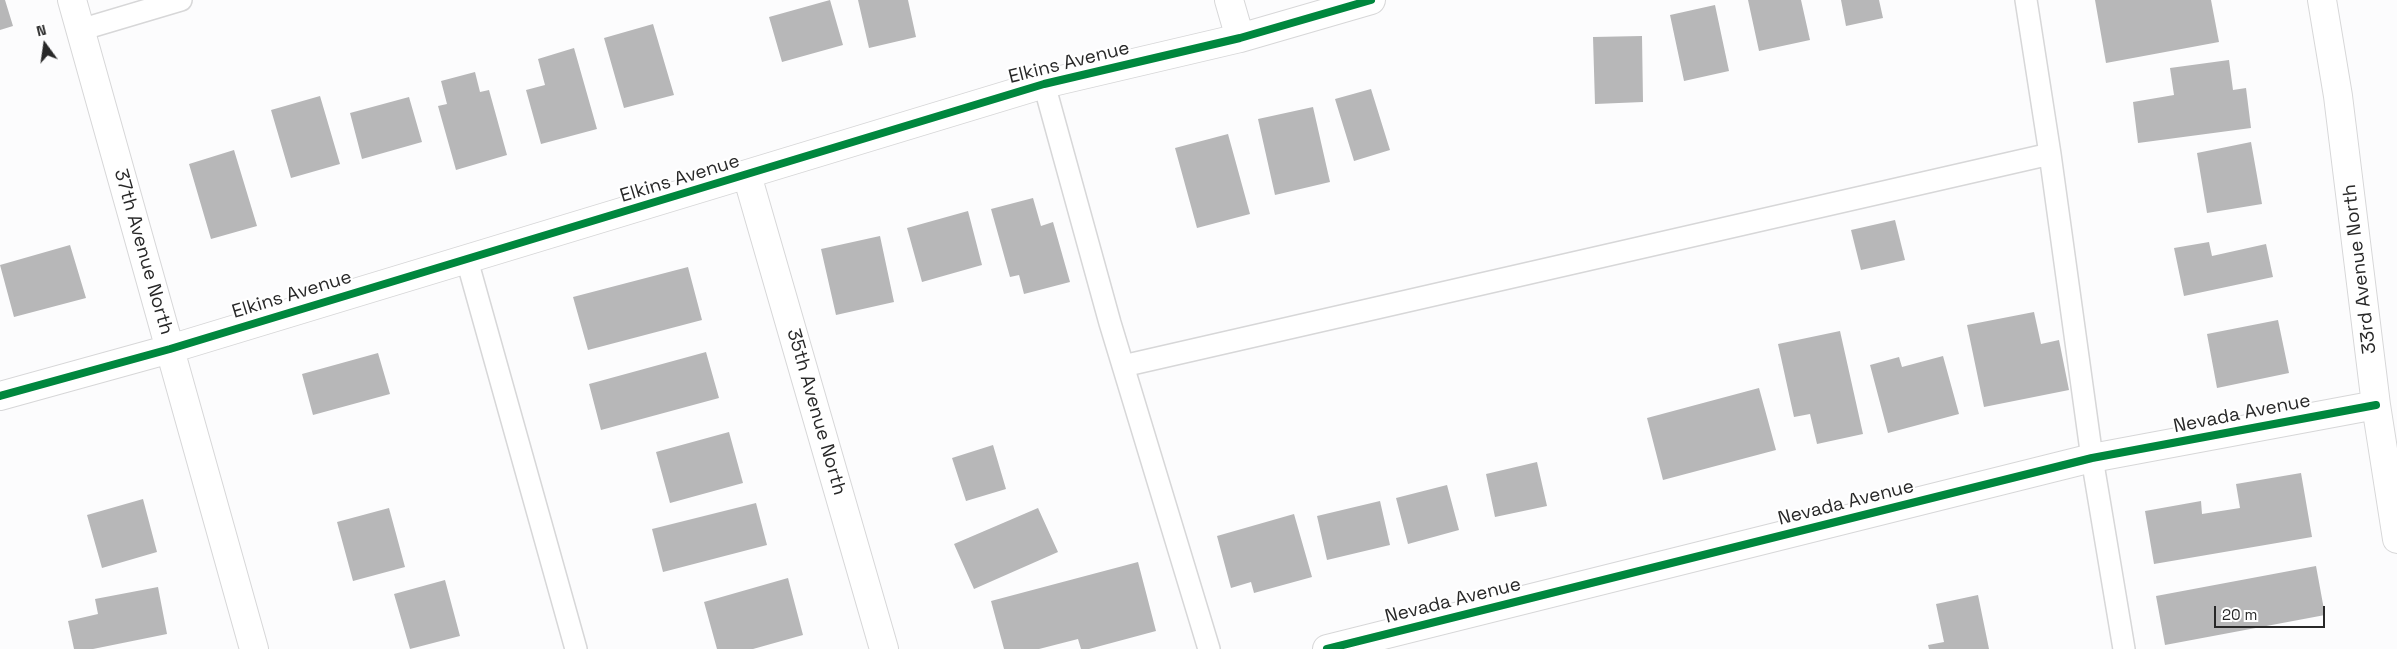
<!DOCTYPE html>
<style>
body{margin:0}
#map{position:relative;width:2397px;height:649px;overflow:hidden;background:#fcfcfd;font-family:"Space Grotesk",sans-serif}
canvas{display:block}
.north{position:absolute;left:20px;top:20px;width:50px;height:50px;-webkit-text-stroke:4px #fff;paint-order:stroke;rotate:346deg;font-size:14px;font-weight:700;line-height:20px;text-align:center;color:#282828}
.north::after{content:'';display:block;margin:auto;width:18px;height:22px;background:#282828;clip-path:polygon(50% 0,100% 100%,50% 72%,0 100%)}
.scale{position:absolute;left:2214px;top:606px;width:111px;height:22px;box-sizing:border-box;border:2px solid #282828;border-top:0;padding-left:6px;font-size:15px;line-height:18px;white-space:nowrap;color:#282828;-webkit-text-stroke:4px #fff;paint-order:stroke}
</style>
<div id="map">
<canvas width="2397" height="649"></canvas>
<div class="north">N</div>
<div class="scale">20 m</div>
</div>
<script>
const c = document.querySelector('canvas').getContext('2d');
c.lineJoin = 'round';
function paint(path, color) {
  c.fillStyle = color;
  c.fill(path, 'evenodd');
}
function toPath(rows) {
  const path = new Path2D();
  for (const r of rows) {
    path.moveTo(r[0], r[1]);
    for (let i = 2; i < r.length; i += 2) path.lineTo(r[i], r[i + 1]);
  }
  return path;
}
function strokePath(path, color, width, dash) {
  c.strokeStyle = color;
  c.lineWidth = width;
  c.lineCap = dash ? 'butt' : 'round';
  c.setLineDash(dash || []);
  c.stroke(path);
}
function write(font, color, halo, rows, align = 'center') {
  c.font = font + ' "Space Grotesk",sans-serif';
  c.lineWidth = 4.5;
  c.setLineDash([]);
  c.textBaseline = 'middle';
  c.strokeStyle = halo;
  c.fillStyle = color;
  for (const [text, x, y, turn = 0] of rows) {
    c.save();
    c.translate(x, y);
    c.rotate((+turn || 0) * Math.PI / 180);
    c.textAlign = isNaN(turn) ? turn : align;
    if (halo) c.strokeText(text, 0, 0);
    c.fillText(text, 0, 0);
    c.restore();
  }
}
const building = toPath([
 [0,0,5,0,13,26,0,30],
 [830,0,843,45,782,62,769,17],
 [858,0,908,0,916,37,869,48],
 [1748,0,1801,0,1810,40,1759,51],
 [1841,0,1879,0,1883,18,1846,26],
 [2095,0,2211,0,2219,42,2106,63],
 [1715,5,1729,71,1684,81,1670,15],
 [653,24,674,95,624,108,604,38],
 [1642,36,1643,102,1595,104,1593,37],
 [574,48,597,129,541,144,526,90,545,85,538,59],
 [2229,60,2233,90,2246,88,2251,128,2138,143,2133,102,2174,95,2170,68],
 [475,72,480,92,489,90,507,155,456,170,438,106,447,104,441,81],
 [1371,89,1390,150,1354,161,1335,99],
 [320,96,340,164,291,178,271,110],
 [409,97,422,142,362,159,350,113],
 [1313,107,1330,182,1275,195,1258,119],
 [1228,134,1250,214,1197,228,1175,148],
 [2251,142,2262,204,2207,213,2197,153],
 [234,150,257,226,211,239,189,164],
 [1033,198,1041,226,1053,222,1070,282,1024,294,1019,275,1010,277,991,209],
 [968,211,982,265,922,282,907,228],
 [1895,220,1905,260,1861,270,1851,230],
 [880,236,894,302,836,315,821,249],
 [2209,242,2212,256,2266,244,2273,277,2184,296,2174,248],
 [70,245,86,298,14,317,0,265],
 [688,267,702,320,588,350,573,297],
 [2034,312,2041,344,2059,340,2069,390,1984,407,1967,325],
 [2278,320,2289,373,2217,388,2207,334],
 [1840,331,1863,434,1817,444,1810,414,1794,417,1778,344],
 [706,352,719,398,601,430,589,384],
 [378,353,390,394,313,415,302,374],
 [1943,356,1959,414,1888,433,1870,365,1899,357,1902,367],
 [1759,388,1776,450,1663,480,1647,418],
 [729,432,743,483,670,503,656,452],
 [993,445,1006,489,966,501,952,458],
 [1537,462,1547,506,1495,517,1486,474],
 [2301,473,2312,537,2154,564,2145,511,2201,501,2202,514,2240,508,2236,484],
 [1447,485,1459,530,1408,544,1396,498],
 [143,499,157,552,102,568,87,515],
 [1380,501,1390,545,1327,560,1317,516],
 [756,503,767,545,663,572,652,529],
 [389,508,405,567,353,581,337,522],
 [1038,508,1058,552,974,589,954,544],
 [1294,514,1312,577,1254,593,1251,582,1231,588,1217,536],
 [1138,562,1156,631,1089,649,1081,649,1078,639,1039,649,1004,649,991,601],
 [2316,566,2325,615,2165,645,2156,596],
 [788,578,803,635,753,649,717,649,704,602],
 [445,580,460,636,410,649,394,594],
 [158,587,167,634,93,649,74,649,68,621,98,614,95,599],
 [1978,595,1989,649,1929,649,1928,645,1944,642,1936,604]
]);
const service = toPath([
 [2026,0,2050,154,2092,458,2124,649],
 [80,30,181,0],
 [1044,84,1110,323,1209,649],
 [467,260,576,649],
 [1123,366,2050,154]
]);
const minor = toPath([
 [72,0,254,649],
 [1229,0,1240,38],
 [2322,0,2338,96,2376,405,2397,539],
 [747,175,884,649],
 [0,396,170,349,1044,84,1240,38,1371,0],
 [1327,649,2092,458,2376,405]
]);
const cycleway = toPath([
 [0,396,170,349,1044,84,1240,38,1371,0],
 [1327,649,2092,458,2376,405]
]);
const streetNames = [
 ["Elkins Avenue",1069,63,-14],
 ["Elkins Avenue",680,179,-17],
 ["37th Avenue North",143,252,74],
 ["33rd Avenue North",2360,269,-97],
 ["Elkins Avenue",292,295,-17],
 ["35th Avenue North",816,412,74],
 ["Nevada Avenue",2242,414,-11],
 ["Nevada Avenue",1846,503,-14],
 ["Nevada Avenue",1453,601,-14]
];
paint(building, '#b7b7b8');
strokePath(service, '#d7d7d8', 24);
strokePath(minor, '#d7d7d8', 30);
strokePath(service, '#fff', 21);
strokePath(minor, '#fff', 28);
strokePath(cycleway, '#00873e', 8);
write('19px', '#282828', '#fff', streetNames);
</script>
